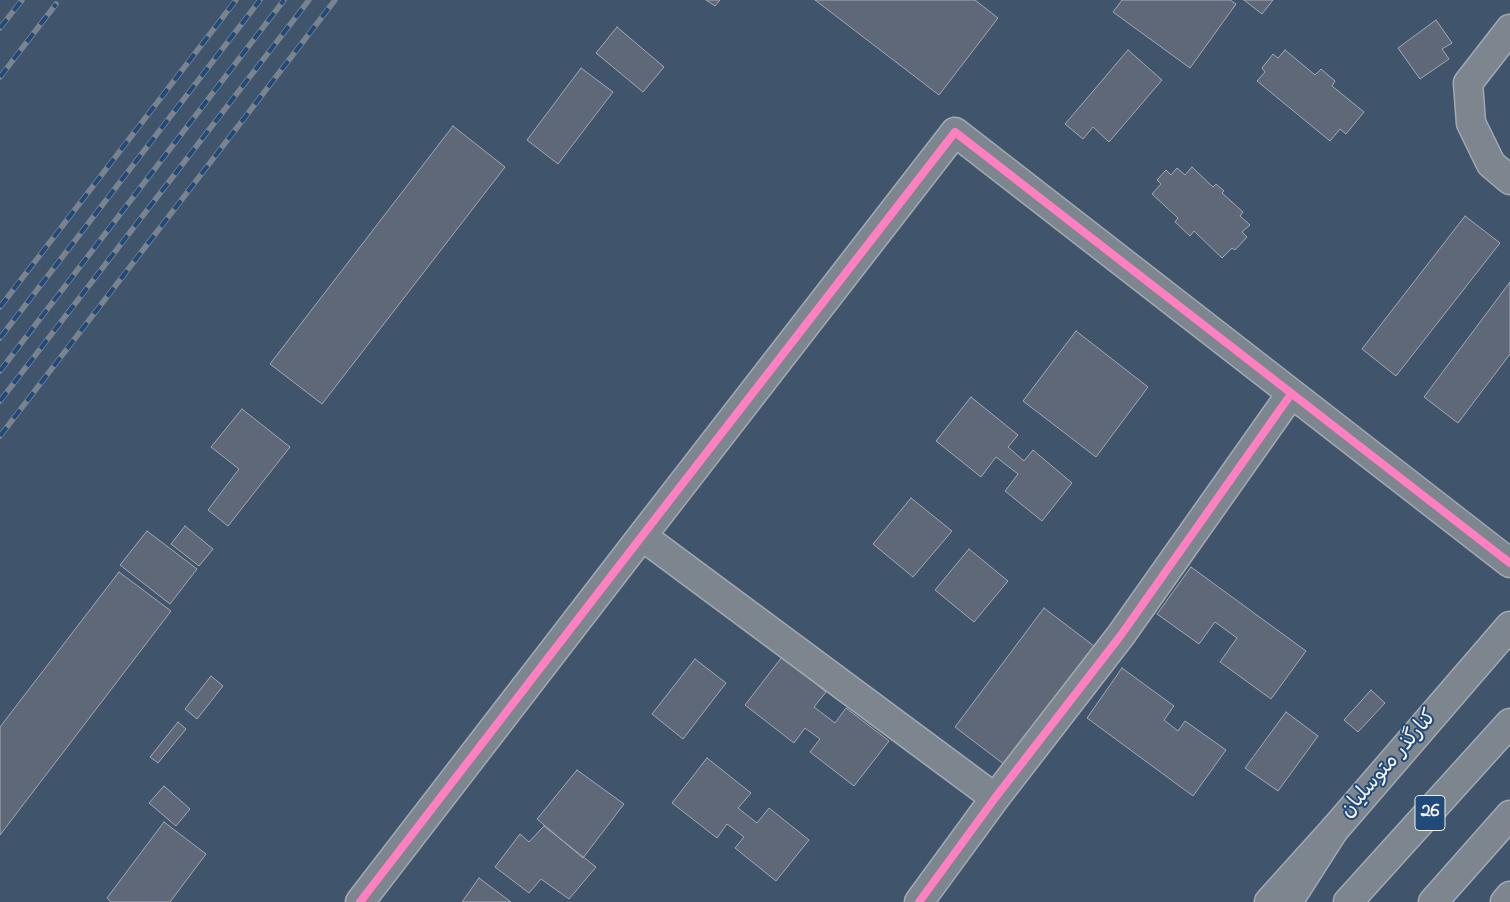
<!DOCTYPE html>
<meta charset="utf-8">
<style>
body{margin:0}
canvas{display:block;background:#40546c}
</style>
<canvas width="1510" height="902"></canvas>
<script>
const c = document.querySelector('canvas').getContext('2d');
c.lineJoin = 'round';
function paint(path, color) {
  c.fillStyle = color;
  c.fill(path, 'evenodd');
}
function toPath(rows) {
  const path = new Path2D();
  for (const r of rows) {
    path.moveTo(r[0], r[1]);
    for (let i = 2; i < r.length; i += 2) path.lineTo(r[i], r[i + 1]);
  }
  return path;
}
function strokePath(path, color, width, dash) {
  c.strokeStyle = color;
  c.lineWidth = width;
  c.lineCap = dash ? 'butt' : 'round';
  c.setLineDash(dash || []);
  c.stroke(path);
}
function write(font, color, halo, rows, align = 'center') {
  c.font = font + ' "Indie Flower","Playpen Sans Arabic",sans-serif';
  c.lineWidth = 4;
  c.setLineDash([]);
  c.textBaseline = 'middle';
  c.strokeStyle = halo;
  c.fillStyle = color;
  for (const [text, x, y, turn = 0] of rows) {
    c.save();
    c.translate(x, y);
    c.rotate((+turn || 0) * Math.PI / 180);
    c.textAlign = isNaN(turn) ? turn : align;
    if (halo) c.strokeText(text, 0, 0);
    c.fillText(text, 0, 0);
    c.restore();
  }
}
const building = toPath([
 [706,0,720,0,715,6,706,0],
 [815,0,975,0,998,18,939,95,815,0],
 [1122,0,1230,0,1236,4,1190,68,1113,12,1122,0],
 [1244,0,1273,0,1262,14,1244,0],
 [1436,20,1452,43,1442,49,1449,59,1420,79,1398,48,1436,20],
 [617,27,664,67,643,92,596,53,617,27],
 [1128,50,1162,80,1109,142,1093,127,1083,139,1065,124,1128,50],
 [1285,50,1315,75,1321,69,1335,81,1332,86,1364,112,1346,134,1340,129,1330,141,1257,81,1265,72,1262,68,1273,54,1278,58,1285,50],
 [581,68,613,92,558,164,527,140,581,68],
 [453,126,505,167,322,404,270,364,453,126],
 [1192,167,1213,187,1216,184,1224,191,1222,193,1243,212,1240,216,1250,225,1242,232,1247,237,1235,250,1232,248,1222,258,1194,231,1190,236,1175,222,1178,218,1152,194,1161,184,1157,180,1166,170,1171,175,1177,168,1185,175,1192,167],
 [1465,216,1500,243,1396,376,1362,349,1465,216],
 [1510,282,1510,354,1458,423,1424,397,1510,282],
 [1076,331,1148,387,1096,457,1023,401,1076,331],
 [971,397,1018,435,1008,447,1024,461,1033,450,1072,483,1042,521,1005,491,1018,474,996,457,981,477,936,441,971,397],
 [242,409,290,447,228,526,208,510,239,469,211,447,242,409],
 [911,498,952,531,913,577,873,544,911,498],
 [185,526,213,549,199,566,171,544,185,526],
 [147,531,197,569,170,604,120,565,147,531],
 [969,549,1008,581,974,622,935,590,969,549],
 [1191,567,1306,651,1271,699,1220,662,1237,638,1215,622,1199,644,1157,614,1191,567],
 [119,572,171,611,0,835,0,727,119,572],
 [1044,608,1094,646,1005,765,955,727,1044,608],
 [782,657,826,692,814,707,835,723,846,708,889,741,854,786,810,752,820,739,805,728,794,743,745,705,782,657],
 [695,659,726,683,683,739,652,714,695,659],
 [1122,668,1174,706,1164,720,1178,731,1185,721,1226,750,1193,796,1087,718,1122,668],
 [211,676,223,686,197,719,185,709,211,676],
 [1371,690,1385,703,1358,732,1344,720,1371,690],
 [1286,712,1318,736,1278,791,1245,768,1286,712],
 [178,722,186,729,158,763,150,757,178,722],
 [707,758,751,793,738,808,757,823,769,808,809,840,776,881,735,848,744,837,727,824,717,838,672,803,707,758],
 [577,770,624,804,583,858,537,819,577,770],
 [164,786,190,809,176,826,149,803,164,786],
 [164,822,206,854,170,902,111,902,107,898,164,822],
 [544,826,596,867,569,899,541,879,529,893,495,867,520,834,529,842,544,826],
 [479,878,511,902,462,902,479,878]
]);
const minor = toPath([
 [1510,29,1468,83,1471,123,1491,164,1510,180],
 [642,536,995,798],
 [360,902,642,536,955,132,1510,563],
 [919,902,995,798,1121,635,1291,394]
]);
const primary = toPath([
 [1269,902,1334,830,1510,626],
 [1505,902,1510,896]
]);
const trunk = toPath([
 [1288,902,1334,830],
 [1348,902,1510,723],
 [1433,902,1510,815]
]);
const rail = toPath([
 [0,28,22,0],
 [0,77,56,4],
 [0,307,236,0],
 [0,338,260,0],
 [0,371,284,0],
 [0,401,309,0],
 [0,436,335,0]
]);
const cycleway = toPath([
 [360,902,642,536,955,132,1510,563],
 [919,902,995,798,1121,635,1291,394]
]);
const shields = [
 [1430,813,30]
];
const shieldNames = [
 ["26",1430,813]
];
const streetNames = [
 ["کنارگذر متوسلیان",1390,765,-49]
];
paint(building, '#5e6879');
strokePath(building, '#a1a9b2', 1);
strokePath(minor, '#a1a9b2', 31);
strokePath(primary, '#a1a9b2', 31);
strokePath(trunk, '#a1a9b2', 31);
strokePath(minor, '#7d868e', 28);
strokePath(primary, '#7d868e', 28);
strokePath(trunk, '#7d868e', 28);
strokePath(rail, '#7a8490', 5.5);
strokePath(rail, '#1f4a7a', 4, [11]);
strokePath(cycleway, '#ff80c0', 8);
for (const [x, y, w] of shields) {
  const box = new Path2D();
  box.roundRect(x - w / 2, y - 17.5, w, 35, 4);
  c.fillStyle = '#1f4a7a';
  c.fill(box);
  strokePath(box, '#f4f1e8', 1);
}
write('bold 20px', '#f4f1e8', null, shieldNames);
write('21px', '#f4f1e8', '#1f4a7a', streetNames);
</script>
